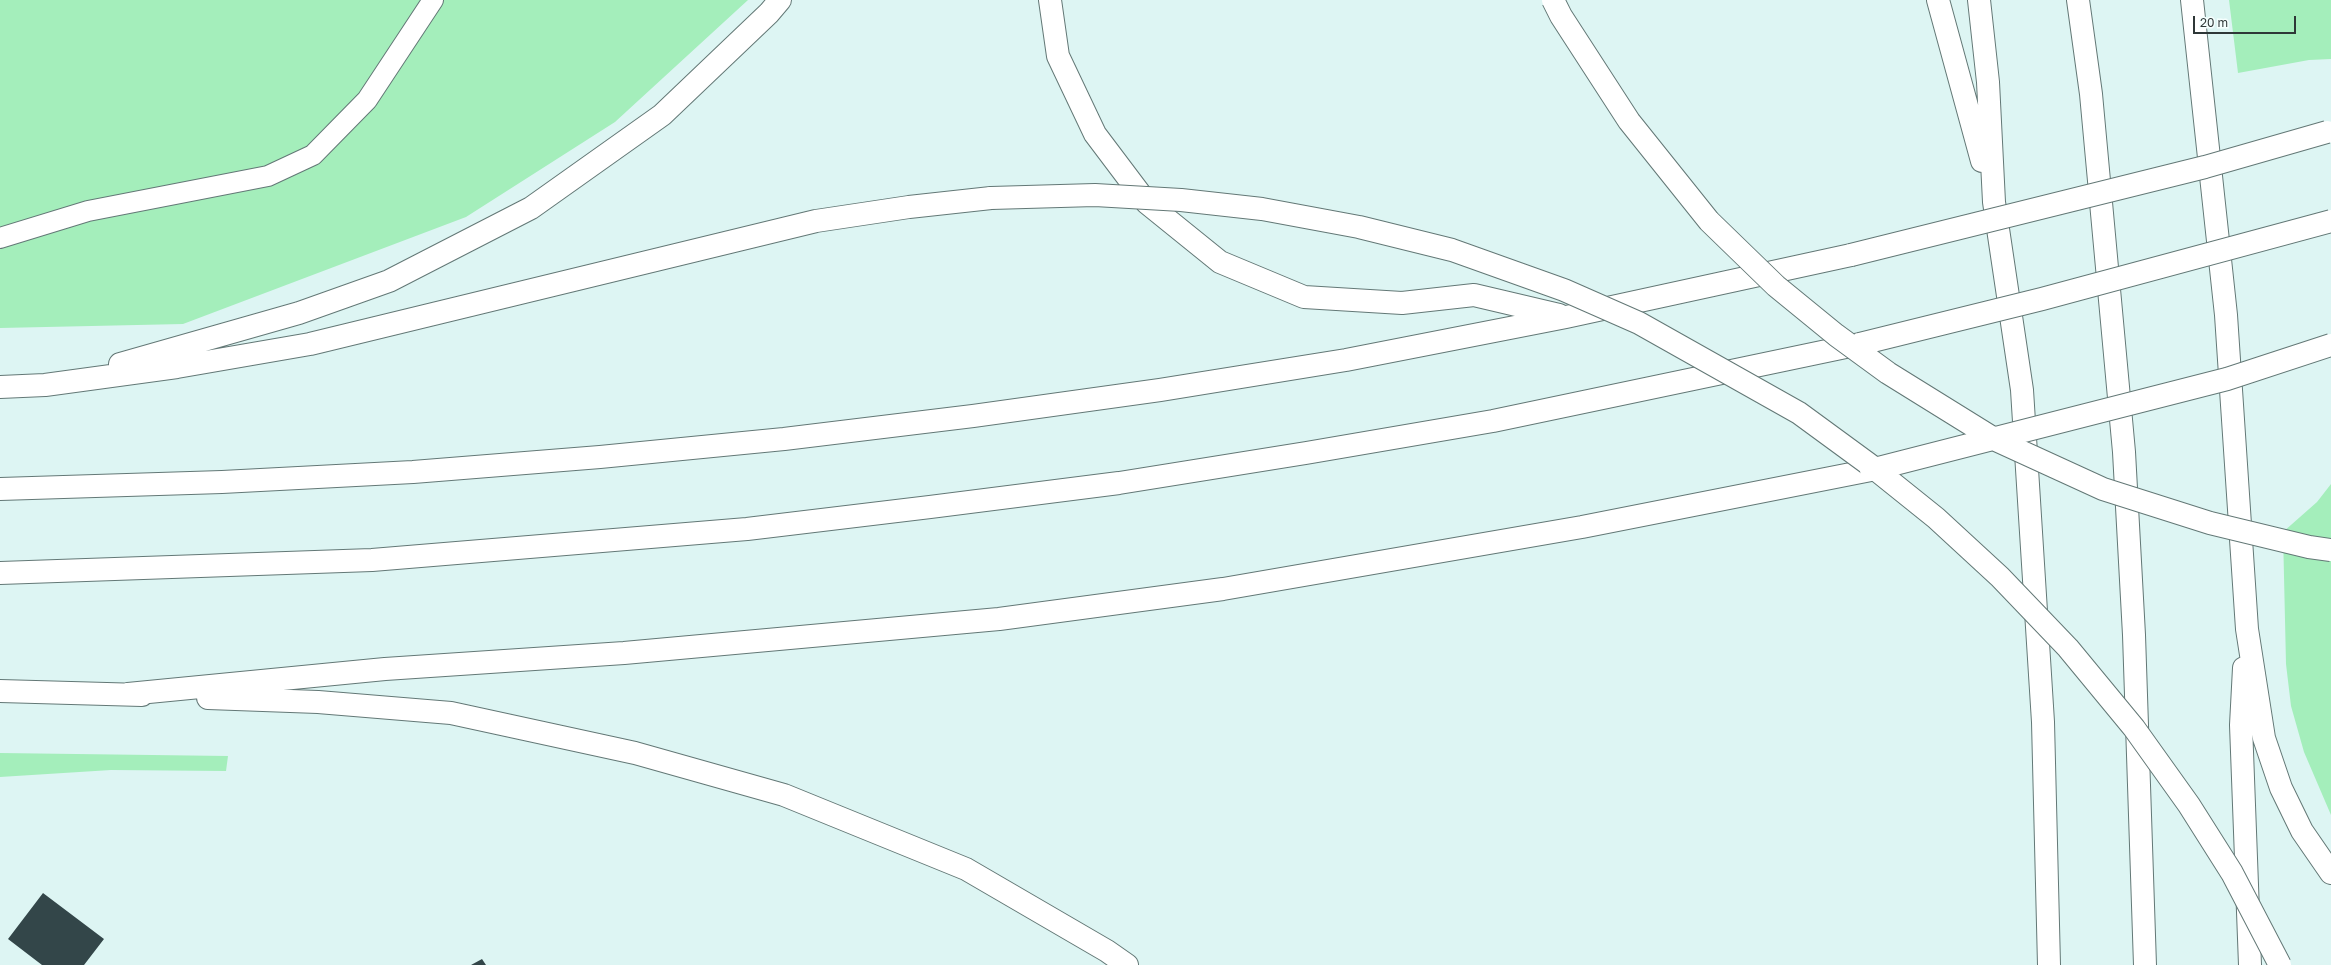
<!DOCTYPE html>
<style>
body{margin:0}
#map{position:relative;width:2331px;height:965px;overflow:hidden;background:#ddf5f3;font-family:"Golos Text",sans-serif}
canvas{display:block}
.scale{position:absolute;left:2193px;top:16px;width:103px;height:18px;box-sizing:border-box;border:2px solid #2e3737;border-top:0;padding-left:5px;font-size:12px;line-height:14px;white-space:nowrap;color:#2e3737;-webkit-text-stroke:3px #f5fffe;paint-order:stroke}
</style>
<div id="map">
<canvas width="2331" height="965"></canvas>
<div class="scale">20 m</div>
</div>
<script>
const c = document.querySelector('canvas').getContext('2d');
c.lineJoin = 'round';
function paint(path, color) {
  c.fillStyle = color;
  c.fill(path, 'evenodd');
}
function toPath(rows) {
  const path = new Path2D();
  for (const r of rows) {
    path.moveTo(r[0], r[1]);
    for (let i = 2; i < r.length; i += 2) path.lineTo(r[i], r[i + 1]);
  }
  return path;
}
function strokePath(path, color, width, dash) {
  c.strokeStyle = color;
  c.lineWidth = width;
  c.lineCap = dash ? 'butt' : 'round';
  c.setLineDash(dash || []);
  c.stroke(path);
}
const green = toPath([
 [0,0,748,0,615,122,466,217,183,324,0,328],
 [2229,0,2331,0,2331,59,2309,60,2238,73],
 [2331,484,2331,815,2304,752,2291,706,2286,664,2283,532,2317,502],
 [0,753,228,756,226,771,111,770,0,777]
]);
const building = toPath([
 [43,893,104,939,84,965,42,965,8,939],
 [482,959,486,965,471,965]
]);
const service = toPath([
 [0,238,88,211,268,176,313,155,367,100,433,0]
]);
const motorway = toPath([
 [1050,0,1058,56,1095,134,1147,203,1220,262,1304,297,1402,303,1474,295,1559,315],
 [1938,0,1982,161],
 [1979,0,1988,82,1994,202,2022,390,2043,722,2049,965],
 [2078,0,2091,94,2124,452,2134,635,2145,965],
 [2192,0,2226,315,2247,629,2264,738,2281,788,2302,831,2331,873],
 [120,364,299,313,389,281,531,208,662,115,769,13,780,0],
 [0,387,45,385,177,367,310,344,816,221,909,207,991,198],
 [0,489,222,482,413,472,600,457,784,439,973,416,1160,390,1346,360,1566,317,1851,255],
 [0,573,372,560,747,529,930,507,1119,483,1306,453,1493,421,1860,344],
 [2244,668,2241,725,2250,965],
 [0,691,142,695],
 [128,694,385,669,624,653,999,619,1223,589,1582,527,1871,470],
 [208,698,318,702,451,713,635,753,784,795,966,869,1107,951,1127,965]
]);
const motorwayBridge = toPath([
 [1553,0,1561,16,1629,121,1709,221,1776,286,1836,335,1888,373,1996,440,2103,489,2210,523,2309,547,2331,550],
 [991,198,1095,195,1181,200,1262,209,1359,227,1452,250,1564,290,1639,323,1799,413,1870,465,1936,518,2000,577,2068,648,2134,728,2189,805,2232,873,2280,965],
 [1851,255,2205,167,2327,132],
 [1860,344,2042,299,2331,221],
 [1871,470,2227,379,2331,345]
]);
paint(green, '#a4eebb');
paint(building, '#334649');
strokePath(service, '#637876', 22);
strokePath(motorway, '#637876', 24);
strokePath(service, '#fff', 20);
strokePath(motorway, '#fff', 22);
strokePath(motorwayBridge, '#637876', 24, []);
strokePath(motorwayBridge, '#fff', 22);
</script>
